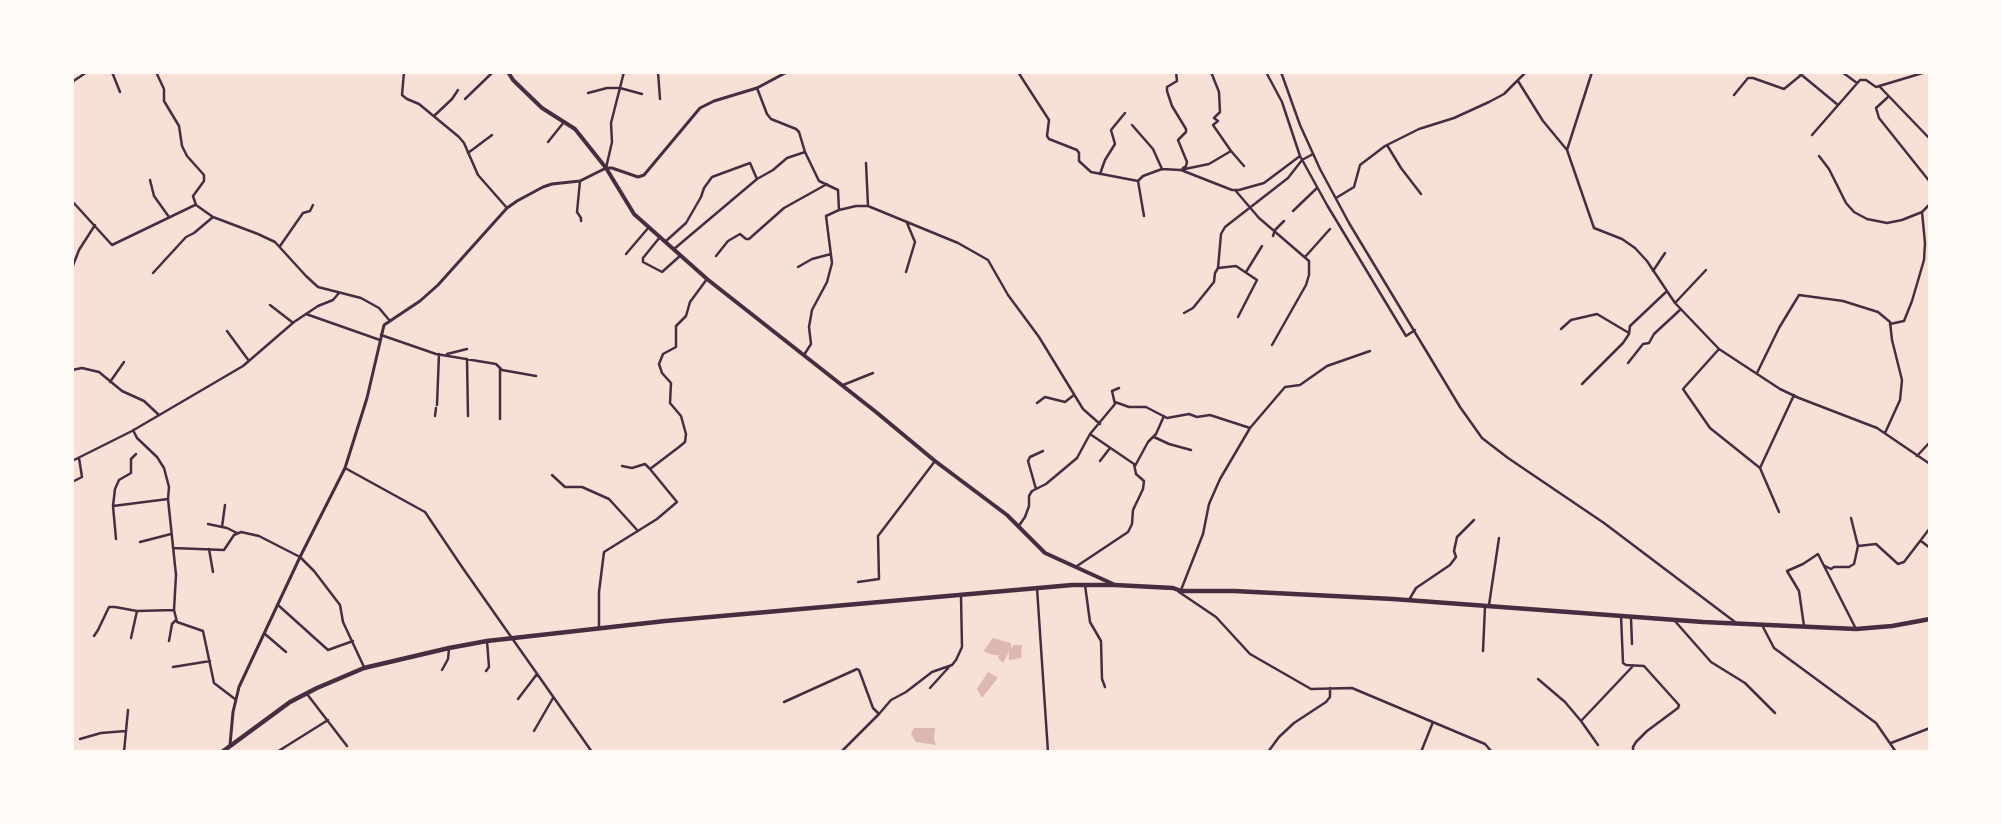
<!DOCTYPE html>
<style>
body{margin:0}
#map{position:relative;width:2002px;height:824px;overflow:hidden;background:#f7e1d7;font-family:Barlow,sans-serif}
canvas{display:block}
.frame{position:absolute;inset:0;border:74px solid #fffaf5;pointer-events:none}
</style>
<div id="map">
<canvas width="2002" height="824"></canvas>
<div class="frame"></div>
</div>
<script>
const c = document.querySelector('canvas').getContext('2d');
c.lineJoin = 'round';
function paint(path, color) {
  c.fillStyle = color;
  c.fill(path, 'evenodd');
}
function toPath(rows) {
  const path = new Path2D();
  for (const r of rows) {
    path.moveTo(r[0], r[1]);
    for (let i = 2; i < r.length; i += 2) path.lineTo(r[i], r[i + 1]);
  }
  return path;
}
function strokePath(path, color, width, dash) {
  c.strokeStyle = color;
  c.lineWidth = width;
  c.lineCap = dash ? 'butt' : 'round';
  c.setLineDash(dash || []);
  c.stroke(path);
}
const water = toPath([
 [993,638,1011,643,1011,649,1013,645,1022,645,1021,658,1009,660,1009,652,1003,663,998,658,999,655,993,655,985,652,984,650],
 [988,672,997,677,997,679,982,698,977,689],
 [914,728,935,728,934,739,936,745,916,742,911,734]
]);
const minor = toPath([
 [112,72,120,92],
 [156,72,164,89,164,101,179,126,182,146,187,156,204,175,204,181,193,196,196,205,213,217,258,234,275,242,306,276,318,287,361,298,379,308,390,321],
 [404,72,402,95,407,99,419,104,459,137,464,143,478,175,507,208],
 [658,72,660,99],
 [1018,72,1049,120,1047,136,1049,139,1077,150,1079,153,1079,161,1091,172,1138,181],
 [1176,72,1177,81,1167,87,1167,91,1172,106,1186,129,1186,132,1178,140,1187,162,1186,166,1183,168],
 [1266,72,1282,102,1300,156,1327,205,1406,336,1415,330],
 [1281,72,1300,125,1320,169,1349,223,1460,407,1482,438,1508,458,1604,523,1735,622],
 [1592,72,1567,150,1594,228,1622,239,1635,248,1647,261,1675,303,1719,349,1780,389,1799,398,1877,428,1930,464],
 [1798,72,1838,105],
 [1842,72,1857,83],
 [1518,81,1543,121,1567,150],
 [72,82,87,72],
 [1880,87,1930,139],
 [757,88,767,114,771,119,796,129,799,132,805,152,819,181,838,190,839,210],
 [588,93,607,88,620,88,642,94],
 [1734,95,1748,78,1753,78,1784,89,1801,75],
 [1888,97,1876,108,1879,118,1930,182],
 [465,99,493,72],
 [434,116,452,99,458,90],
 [1132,125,1153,149,1162,169],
 [1812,135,1860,80,1866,80,1876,87,1926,72],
 [548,142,564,122],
 [1387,145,1401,168,1421,194],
 [1231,151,1244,166],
 [468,153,492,135],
 [1819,156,1829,169,1846,203,1854,212,1867,219,1887,223,1902,220,1922,212],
 [866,163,868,206],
 [606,168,612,142,611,123,624,72],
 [1181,170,1232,190,1239,190,1264,183,1300,156],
 [1100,174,1105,160,1115,144,1111,130,1125,113],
 [757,179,773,170,787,158,805,152],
 [150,180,154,196,169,217],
 [580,181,577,212,581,218,581,221],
 [1138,181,1143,176,1162,169,1180,170,1209,164,1231,151,1213,125,1218,121,1214,118,1220,112,1219,92,1211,72],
 [1138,181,1144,216],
 [1235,190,1259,218,1309,261,1309,275,1306,285,1272,345],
 [1336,198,1354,187,1360,165,1385,146,1419,129,1454,118,1489,102,1504,94,1526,72],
 [72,201,112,245,195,205],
 [1293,211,1317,188],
 [1273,236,1275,230,1284,221],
 [660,237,643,258,643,262,662,272,681,255],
 [666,241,686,223,701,197,704,188,712,177,750,163,757,179,674,249],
 [280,246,303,213,310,211,313,205],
 [626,254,649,227],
 [716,256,728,241,740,234,746,239,749,239,784,208,827,184],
 [1305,257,1330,229],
 [798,267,812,259,831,254],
 [72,268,79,250,95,225],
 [1218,268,1236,266,1257,280,1238,317],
 [1653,271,1665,253],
 [906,272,915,242,907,223],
 [1246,272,1262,246],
 [153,273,186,237,194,233,213,217],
 [1675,303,1706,270],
 [270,305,292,322],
 [1184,313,1193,308,1214,282,1215,273,1218,268,1221,234,1225,227,1288,178,1302,160,1313,154],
 [306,314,380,340],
 [1890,324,1904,321,1912,301,1924,260,1925,243,1922,212,1930,204],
 [1561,329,1571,320,1597,314,1629,333],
 [227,331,249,361],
 [381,335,436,354,496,364,502,370,536,376],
 [1719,349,1683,389,1710,428,1760,468,1794,395],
 [447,354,467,349],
 [804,355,811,344,809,327,812,310,827,282,832,263,826,216,839,210,856,206,868,206,958,243,988,260,1008,295,1039,337,1083,409,1100,424],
 [467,359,468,416],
 [1628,363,1643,344,1649,343,1654,334,1681,309],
 [72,370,82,368,99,372,122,391,144,401,159,415],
 [1757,373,1779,328,1799,295,1843,301,1878,312,1890,322,1892,340,1902,380,1900,400,1885,433],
 [110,382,124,362],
 [1582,384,1623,343,1629,334,1630,326,1666,292],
 [843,385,873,373],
 [1115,402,1129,407,1146,407,1167,418,1189,414,1197,417,1210,415,1250,428],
 [1037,403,1045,397,1065,402,1074,395],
 [437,405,439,354],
 [435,416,436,408],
 [500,419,500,368],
 [1154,437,1169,444,1191,450],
 [1917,456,1930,442],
 [72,461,132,431,243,366,294,322,318,306,333,300,339,293],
 [1100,461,1110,448],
 [622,466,632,468,645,464,650,469],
 [1135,466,1148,442,1156,434,1164,416],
 [345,468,425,512,462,567,592,752],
 [1760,468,1779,512],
 [552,475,565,487,582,487,609,499,638,531],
 [72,482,82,477,79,458],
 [1036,489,1028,461,1030,457,1043,451],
 [168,499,176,575,174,610],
 [113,506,168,499,169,487,164,468,157,457,137,438,133,430],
 [1851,518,1858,546,1876,544,1898,564,1904,562,1930,528],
 [208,524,227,528,237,533],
 [222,527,225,505],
 [1018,527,1025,517,1029,506,1029,496,1032,491,1046,484,1077,458,1090,434,1115,404,1112,391,1119,388],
 [116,539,113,506,115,489,119,480,131,473,131,459,136,454],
 [1921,541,1930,548],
 [140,542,171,534],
 [173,548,224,550,234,535,241,532,259,536,300,557,314,571,340,605,343,622,364,667],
 [209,549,213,572],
 [1077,566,1128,532,1132,524,1133,510,1143,489,1144,481,1136,474,1134,464,1090,434],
 [1825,566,1831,569,1834,567,1849,567,1854,564,1858,546],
 [858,582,879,579,878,536,935,461],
 [1085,585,1090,622,1101,641,1102,679,1105,687],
 [1037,588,1048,752],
 [1181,590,1203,534,1209,504,1220,479,1250,428,1285,387,1300,385,1327,366,1370,351],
 [1179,592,1216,617,1250,654,1311,689,1352,688,1485,744,1492,752],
 [1409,600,1416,588,1450,565,1456,557,1454,551,1457,537,1474,520],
 [278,605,328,650,353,641],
 [1489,605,1499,538],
 [1621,616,1623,663,1626,665,1644,666,1679,705,1678,708,1647,731,1636,742,1633,747,1633,752],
 [1631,618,1632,644],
 [1674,620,1711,662,1745,683,1775,713],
 [1762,625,1774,648,1876,723,1896,752],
 [1804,626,1799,591,1787,571,1803,564,1818,554,1856,629],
 [599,628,599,592,604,552,657,519,677,502,650,469,679,447,685,442,686,434,681,416,670,403,671,383,662,373,659,364,663,354,676,347,676,326,686,316,690,302,707,279],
 [265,634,286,652],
 [94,636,98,630,109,607,115,607,137,611,174,610,177,622,203,631,214,683,235,699],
 [131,638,137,611],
 [169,641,172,624,176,620],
 [1483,651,1485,607],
 [173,667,210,661],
 [442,670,448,659,449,649],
 [486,671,489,667,487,641],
 [1538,679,1565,702,1581,721,1598,745],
 [930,688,949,667],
 [307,694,347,746],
 [518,699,537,674],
 [784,702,857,669,859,670,873,708,879,714],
 [1581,721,1633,666],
 [534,731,553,698],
 [80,739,101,733,126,731],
 [1891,743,1930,728],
 [124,752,128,710],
 [277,752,328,720],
 [841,752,879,714,891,700,906,692,932,672,952,665,956,660,962,647,961,596],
 [1268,752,1279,737,1294,723,1326,702,1330,697,1330,688],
 [1421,752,1433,722]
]);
const tertiary = toPath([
 [230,745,233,712,239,687,300,557,345,468,367,398,384,325,420,301,438,285,507,208,517,201,543,187,552,184,580,181,606,168,612,168,638,177,644,175,700,108,714,101,757,88,787,72]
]);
const primary = toPath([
 [508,72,513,80,542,108,575,129,606,168,634,214,707,279,876,412,935,461,1007,515,1045,553,1113,584]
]);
const trunk = toPath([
 [222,752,290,702,317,688,364,668,449,648,487,641,665,621,1072,585,1115,585,1173,588,1181,591,1234,591,1393,599,1703,622,1856,629,1892,626,1930,619]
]);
paint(water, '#dcb8b0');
strokePath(minor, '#4a2c40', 2.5);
strokePath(tertiary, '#4a2c40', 3);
strokePath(primary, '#4a2c40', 4);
strokePath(trunk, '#4a2c40', 4.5);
</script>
